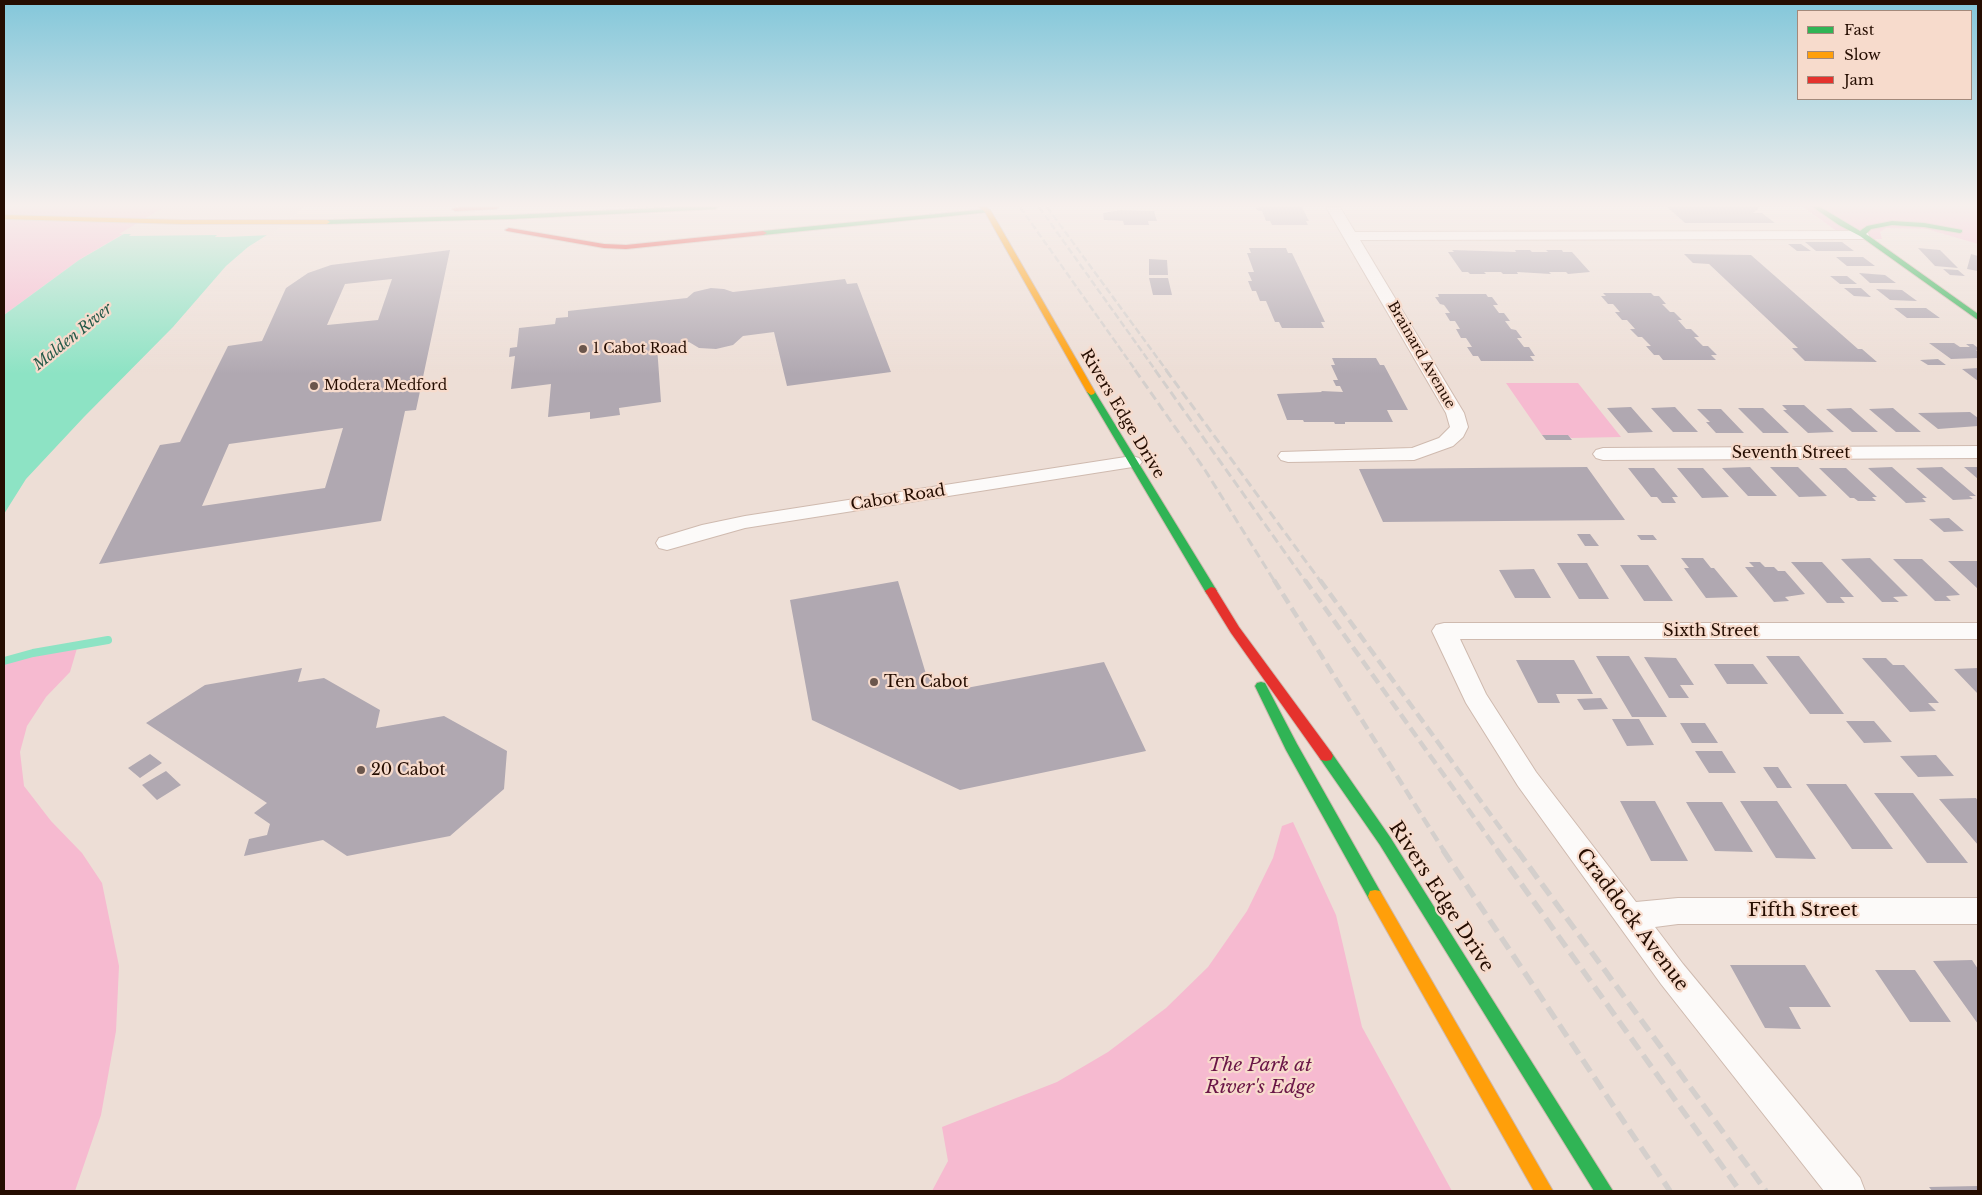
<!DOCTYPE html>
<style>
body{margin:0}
#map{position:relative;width:1982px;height:1195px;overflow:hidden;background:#edded6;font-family:"Libre Baskerville",serif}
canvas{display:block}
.frame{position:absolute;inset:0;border:5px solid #250d01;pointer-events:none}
.legend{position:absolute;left:1797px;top:10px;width:175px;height:90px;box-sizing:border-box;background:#f7dbcc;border:1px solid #a3897b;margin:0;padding:6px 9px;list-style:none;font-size:15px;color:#250d01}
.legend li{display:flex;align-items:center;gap:10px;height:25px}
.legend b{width:25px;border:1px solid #a3897b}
</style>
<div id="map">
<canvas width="1982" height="1195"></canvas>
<div class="frame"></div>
<ul class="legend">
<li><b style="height:6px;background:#30b455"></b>Fast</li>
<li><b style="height:6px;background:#ff9f0a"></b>Slow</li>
<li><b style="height:6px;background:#e5322d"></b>Jam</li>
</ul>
</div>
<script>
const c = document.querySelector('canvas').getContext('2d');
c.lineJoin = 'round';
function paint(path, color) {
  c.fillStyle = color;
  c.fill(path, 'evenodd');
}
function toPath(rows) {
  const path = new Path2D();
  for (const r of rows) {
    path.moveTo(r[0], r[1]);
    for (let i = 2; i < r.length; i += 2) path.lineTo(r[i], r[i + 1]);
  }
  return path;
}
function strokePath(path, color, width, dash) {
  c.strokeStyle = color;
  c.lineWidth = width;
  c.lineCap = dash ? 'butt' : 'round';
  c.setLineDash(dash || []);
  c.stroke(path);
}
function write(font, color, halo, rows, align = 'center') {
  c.font = font + ' "Libre Baskerville",serif';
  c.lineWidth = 4.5;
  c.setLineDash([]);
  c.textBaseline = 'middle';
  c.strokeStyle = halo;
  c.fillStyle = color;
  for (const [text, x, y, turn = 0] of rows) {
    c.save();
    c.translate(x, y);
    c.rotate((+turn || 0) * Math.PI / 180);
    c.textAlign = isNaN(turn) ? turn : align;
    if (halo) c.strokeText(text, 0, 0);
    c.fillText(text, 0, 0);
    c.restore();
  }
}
const green = toPath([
 [4,207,169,207,79,260,4,315],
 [1803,207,1978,207,1978,244,1927,229,1886,228,1880,232,1882,239,1848,239],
 [1506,383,1578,383,1621,437,1571,438,1568,435,1542,435],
 [78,645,70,672,46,697,27,726,20,752,24,786,51,821,82,853,102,883,119,966,116,1031,101,1115,75,1191,4,1191,4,661],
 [1293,822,1336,915,1362,1027,1452,1191,932,1191,948,1161,942,1127,1057,1082,1108,1052,1166,1008,1208,967,1247,911,1273,858,1282,826]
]);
const water = toPath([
 [134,228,267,235,248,247,226,266,173,327,84,417,26,479,4,514,4,315,79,260]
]);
const pier = toPath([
 [164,207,304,207,271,235,226,237,215,237,217,235,129,236,131,234,119,234]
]);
const stream = toPath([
 [4,661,33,653,108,640]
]);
const building = toPath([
 [1260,207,1302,207,1309,221,1306,221,1308,225,1272,225,1270,221,1266,221,1262,211,1258,211,1256,208],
 [1667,207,1756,207,1759,208,1753,213,1762,213,1775,223,1685,223],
 [1120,210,1154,211,1157,221,1148,221,1149,225,1124,225,1123,221,1104,220,1103,213],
 [1805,242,1842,242,1854,251,1816,251],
 [1788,244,1801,244,1811,251,1797,251],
 [1249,248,1286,248,1288,253,1292,253,1325,322,1321,322,1324,328,1282,328,1279,322,1275,322,1266,301,1260,301,1256,291,1252,291,1248,281,1252,281,1248,272,1254,272,1247,253,1251,253],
 [1918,248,1940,250,1958,268,1935,266],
 [450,250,416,410,405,411,381,521,99,564,160,445,180,442,228,346,262,341,286,288,308,273,331,265],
 [392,279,378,320,327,325,345,284],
 [343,428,325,488,202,506,229,444],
 [1452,250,1516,252,1515,250,1530,250,1532,252,1548,252,1546,250,1562,250,1563,252,1572,252,1590,272,1568,274,1566,272,1549,272,1551,274,1517,272,1518,274,1503,274,1501,272,1484,272,1486,274,1470,274,1468,272,1462,272,1448,252,1454,252],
 [1684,254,1751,255,1858,349,1862,349,1877,362,1805,361,1792,348,1798,348,1709,264,1693,263],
 [1971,254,1978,256,1978,271,1967,269],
 [1836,257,1863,257,1875,266,1847,266],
 [1149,259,1167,260,1168,275,1149,275],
 [1943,269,1958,270,1965,276,1950,275],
 [1859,273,1885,275,1896,283,1870,283],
 [1830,276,1847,276,1857,284,1840,284],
 [1149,278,1168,278,1172,295,1153,295],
 [845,279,847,284,857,283,891,372,787,386,774,332,743,336,733,345,716,349,699,348,689,342,657,346,661,402,619,408,620,415,590,419,590,412,548,417,551,384,511,389,515,356,509,357,510,348,517,347,519,328,555,324,556,318,568,317,568,311,687,298,694,292,711,288,724,289,733,292],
 [1844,288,1861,288,1871,297,1854,296],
 [1876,289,1902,290,1917,301,1890,300],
 [1603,293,1651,293,1654,296,1659,296,1666,304,1662,304,1670,312,1674,312,1682,320,1678,320,1686,329,1691,329,1699,337,1694,337,1703,346,1708,346,1717,355,1711,355,1716,360,1663,360,1659,355,1654,355,1646,346,1651,346,1642,337,1638,337,1630,329,1635,329,1627,320,1622,320,1615,312,1620,312,1613,304,1608,304,1601,296,1606,296],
 [1438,294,1486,294,1488,297,1492,297,1498,305,1493,305,1499,313,1504,313,1510,321,1505,321,1511,329,1516,330,1522,338,1517,338,1524,347,1529,347,1535,356,1530,356,1534,361,1481,361,1478,356,1473,356,1467,347,1472,347,1466,338,1461,338,1456,329,1460,329,1455,321,1450,321,1445,313,1450,313,1444,305,1440,304,1435,297,1439,297],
 [1894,308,1926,308,1940,318,1907,318],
 [1929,343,1954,343,1960,347,1970,347,1966,344,1973,344,1978,348,1978,350,1976,350,1978,352,1978,358,1951,359],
 [1332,358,1376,358,1380,365,1384,365,1408,410,1387,410,1393,422,1345,422,1345,424,1335,424,1334,422,1304,422,1303,420,1287,420,1277,394,1322,392,1321,391,1343,392,1340,386,1336,386,1333,380,1338,380,1331,365,1335,365],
 [1938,359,1946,365,1928,365,1920,360],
 [1978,368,1978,381,1962,369],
 [1782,405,1804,405,1834,432,1808,433,1783,410,1787,410],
 [1631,407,1653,432,1628,433,1607,408],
 [1675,407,1698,432,1673,432,1651,408],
 [1738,408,1763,408,1789,433,1763,433],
 [1851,408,1878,432,1852,432,1826,409],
 [1893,408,1921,432,1896,432,1869,409],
 [1697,409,1721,409,1744,433,1716,433,1706,422,1710,422],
 [1970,412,1978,418,1978,426,1938,429,1918,413],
 [1542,435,1568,435,1572,440,1546,440],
 [1587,467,1625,520,1383,522,1359,469],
 [1750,467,1777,496,1748,496,1722,468],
 [1770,467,1798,467,1827,496,1799,497],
 [1892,467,1927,498,1922,498,1926,502,1906,503,1868,468],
 [1942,467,1976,496,1969,496,1973,499,1953,500,1916,468],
 [1964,467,1978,467,1978,479],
 [1628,468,1654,468,1678,497,1672,497,1676,503,1662,503,1657,497,1651,497],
 [1677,468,1703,468,1729,497,1702,498],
 [1819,468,1846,468,1877,497,1872,497,1876,501,1858,501,1854,498,1850,498],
 [1949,518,1964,531,1944,532,1929,519],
 [1577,534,1590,534,1599,546,1585,546],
 [1637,535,1653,535,1657,540,1641,540],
 [1681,558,1703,558,1711,568,1714,568,1738,597,1706,598,1684,568,1689,568],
 [1870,558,1908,596,1893,597,1899,602,1882,602,1841,559],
 [1893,559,1922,559,1960,595,1946,596,1951,601,1935,601],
 [1948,561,1978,561,1978,589],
 [1749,562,1760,562,1765,567,1774,567,1778,571,1785,571,1805,594,1785,597,1789,601,1774,602,1745,567,1754,567],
 [1791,562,1822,562,1854,597,1840,597,1845,603,1827,603],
 [1557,563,1587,563,1609,599,1579,599],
 [1620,565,1648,565,1673,601,1644,601],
 [1534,569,1551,598,1515,598,1499,570],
 [898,581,926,674,961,689,1104,662,1146,751,960,790,812,720,790,600],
 [1596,656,1629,656,1667,717,1632,717],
 [1766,656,1799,656,1844,714,1810,714],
 [1644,657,1676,658,1694,685,1680,685,1689,698,1669,698],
 [1862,658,1886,658,1893,665,1904,665,1939,703,1928,703,1936,711,1910,712],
 [1516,660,1574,660,1593,694,1556,694,1560,703,1538,703],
 [1714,664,1753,664,1768,684,1727,684],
 [302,668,298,682,324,678,380,710,376,728,444,716,507,751,504,789,450,836,347,856,323,840,244,856,249,839,267,835,270,824,254,813,267,803,146,723,205,685],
 [1978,668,1978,694,1954,669],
 [1601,698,1608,709,1584,710,1577,699],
 [1612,719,1639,719,1654,745,1627,746],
 [1846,721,1874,721,1892,742,1864,743],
 [1680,723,1705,723,1718,743,1692,743],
 [1695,751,1722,751,1736,773,1709,773],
 [150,754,162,763,140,778,128,768],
 [1936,755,1954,776,1918,777,1900,756],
 [1763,767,1778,767,1792,788,1777,788],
 [166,771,181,785,157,800,142,785],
 [1806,784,1846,784,1893,849,1852,849],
 [1874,793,1913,793,1968,863,1927,863],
 [1976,798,1978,801,1978,845,1939,799],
 [1620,801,1655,801,1688,861,1651,861],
 [1740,801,1777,801,1816,859,1776,858],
 [1686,802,1722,802,1753,852,1715,851],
 [1972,960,1978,969,1978,1024,1933,961],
 [1730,965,1805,965,1831,1007,1789,1007,1801,1029,1765,1028],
 [1875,970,1915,970,1951,1022,1910,1022],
 [1978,1186,1978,1191,1932,1191,1929,1187]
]);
const street = toPath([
 [1326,207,1340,207,1355,232,1862,231,1867,232,1869,235,1867,238,1862,239,1360,240,1464,413,1468,427,1463,437,1453,446,1414,460,1288,462,1281,460,1278,456,1281,452,1412,448,1439,438,1450,427,1446,413,1326,207],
 [1978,446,1978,458,1603,460,1596,458,1593,454,1596,450,1603,448,1978,446],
 [1132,456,1139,458,1142,462,1139,466,745,528,667,550,659,548,656,543,659,538,702,525,745,516,1132,456],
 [1444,623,1978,623,1978,639,1460,639,1486,694,1536,772,1636,902,1678,898,1978,898,1978,924,1678,924,1655,927,1683,964,1860,1178,1865,1191,1824,1191,1661,984,1518,786,1466,703,1432,631,1436,625,1444,623]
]);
const fast = toPath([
 [679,207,718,207,715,209,510,219,327,224,324,222,327,220,510,215,679,207],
 [1813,207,1820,207,1860,231,1867,226,1892,221,1924,223,1962,230,1962,232,1960,233,1924,227,1892,225,1871,229,1866,234,1978,314,1978,320,1860,236,1839,225,1813,207],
 [988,209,991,211,990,212,763,235,759,233,763,231,988,209],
 [1091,389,1095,392,1217,591,1215,594,1207,594,1205,591,1087,392,1091,389],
 [1261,682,1265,683,1297,744,1380,891,1382,896,1380,901,1375,902,1370,901,1286,750,1255,686,1257,683,1261,682],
 [1326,751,1331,752,1390,837,1613,1191,1594,1191,1380,845,1321,760,1319,756,1321,752,1326,751]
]);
const slow = toPath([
 [979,207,986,207,991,211,1095,392,1094,394,1091,395,1087,392,985,212,979,207],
 [4,215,183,220,327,220,330,222,327,224,183,224,4,219,4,215],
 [1375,890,1380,891,1553,1191,1534,1191,1370,901,1368,896,1370,891,1375,890]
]);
const jam = toPath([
 [460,207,499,207,496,209,455,211,452,209,460,207],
 [509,228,604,244,626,245,763,231,767,233,763,235,626,249,604,248,507,231,505,230,509,228],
 [1211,587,1215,588,1239,627,1331,752,1333,756,1331,760,1326,761,1321,760,1231,633,1205,591,1211,587]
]);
const railFar3 = toPath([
 [1020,207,1136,371],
 [1039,207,1156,371],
 [1047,207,1167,371]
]);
const railFar2 = toPath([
 [1135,370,1205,470,1275,582],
 [1155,370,1306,582],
 [1166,370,1321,582]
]);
const railFar1 = toPath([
 [1274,580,1444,851],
 [1305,580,1498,851],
 [1320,580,1517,851]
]);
const rail = toPath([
 [1443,850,1670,1191],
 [1497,850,1740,1191],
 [1517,850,1766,1191]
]);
const markers = [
 [583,349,5,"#6b564c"],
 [314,386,5,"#6b564c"],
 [874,682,5,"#6b564c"],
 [361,770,5,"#6b564c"]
];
const farPoinames = [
 ["1 Cabot Road",593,349],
 ["Modera Medford",324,386]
];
const farStreetnames = [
 ["Brainard Avenue",1421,355,60]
];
const farWaternames = [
 ["Malden River",73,337,-39]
];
const streetNames = [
 ["Rivers Edge Drive",1122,414,59],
 ["Seventh Street",1791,453],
 ["Cabot Road",898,498,-9],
 ["Sixth Street",1711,631]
];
const poiNames = [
 ["Ten Cabot",884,682],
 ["20 Cabot",371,770]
];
const nearStreetnames = [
 ["Rivers Edge Drive",1441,897,57],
 ["Fifth Street",1803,911],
 ["Craddock Avenue",1632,920,53]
];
const nearParknames = [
 ["The Park at",1260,1066],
 ["River's Edge",1260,1088]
];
paint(green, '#f6bad0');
paint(water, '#8de3c4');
paint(pier, '#edded6');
strokePath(stream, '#8de3c4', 8);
paint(building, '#b0a8b1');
strokePath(street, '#cfbaaf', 2);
strokePath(fast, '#cfbaaf', 2);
strokePath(slow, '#cfbaaf', 2);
strokePath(jam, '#cfbaaf', 2);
paint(street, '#fcfaf9');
paint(fast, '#30b455');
paint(slow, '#ff9f0a');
paint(jam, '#e5322d');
strokePath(railFar3, '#d4cfcc', 2.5, [7, 3]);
strokePath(railFar2, '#d4cfcc', 3, [9, 4.5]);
strokePath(railFar1, '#d4cfcc', 4.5, [11, 5.5]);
strokePath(rail, '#d4cfcc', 5.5, [14, 7]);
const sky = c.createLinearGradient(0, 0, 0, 374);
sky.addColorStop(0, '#83c7da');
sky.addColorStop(0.55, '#f7f0ed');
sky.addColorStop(1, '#f7f0ed00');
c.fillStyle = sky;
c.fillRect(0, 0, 1982, 374);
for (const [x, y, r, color] of markers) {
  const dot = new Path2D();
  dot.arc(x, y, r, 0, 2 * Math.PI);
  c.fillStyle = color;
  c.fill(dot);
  strokePath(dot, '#f7dbcc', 2);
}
write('14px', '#250d01', '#f7dbcc', farPoinames, 'left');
write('14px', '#250d01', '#f7dbcc', farStreetnames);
write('italic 15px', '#255a49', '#f7dbcc', farWaternames);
write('16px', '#250d01', '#f7dbcc', streetNames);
write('16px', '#250d01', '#f7dbcc', poiNames, 'left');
write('19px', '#250d01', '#f7dbcc', nearStreetnames);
write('italic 19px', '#6a1647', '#f7dbcc', nearParknames);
</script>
